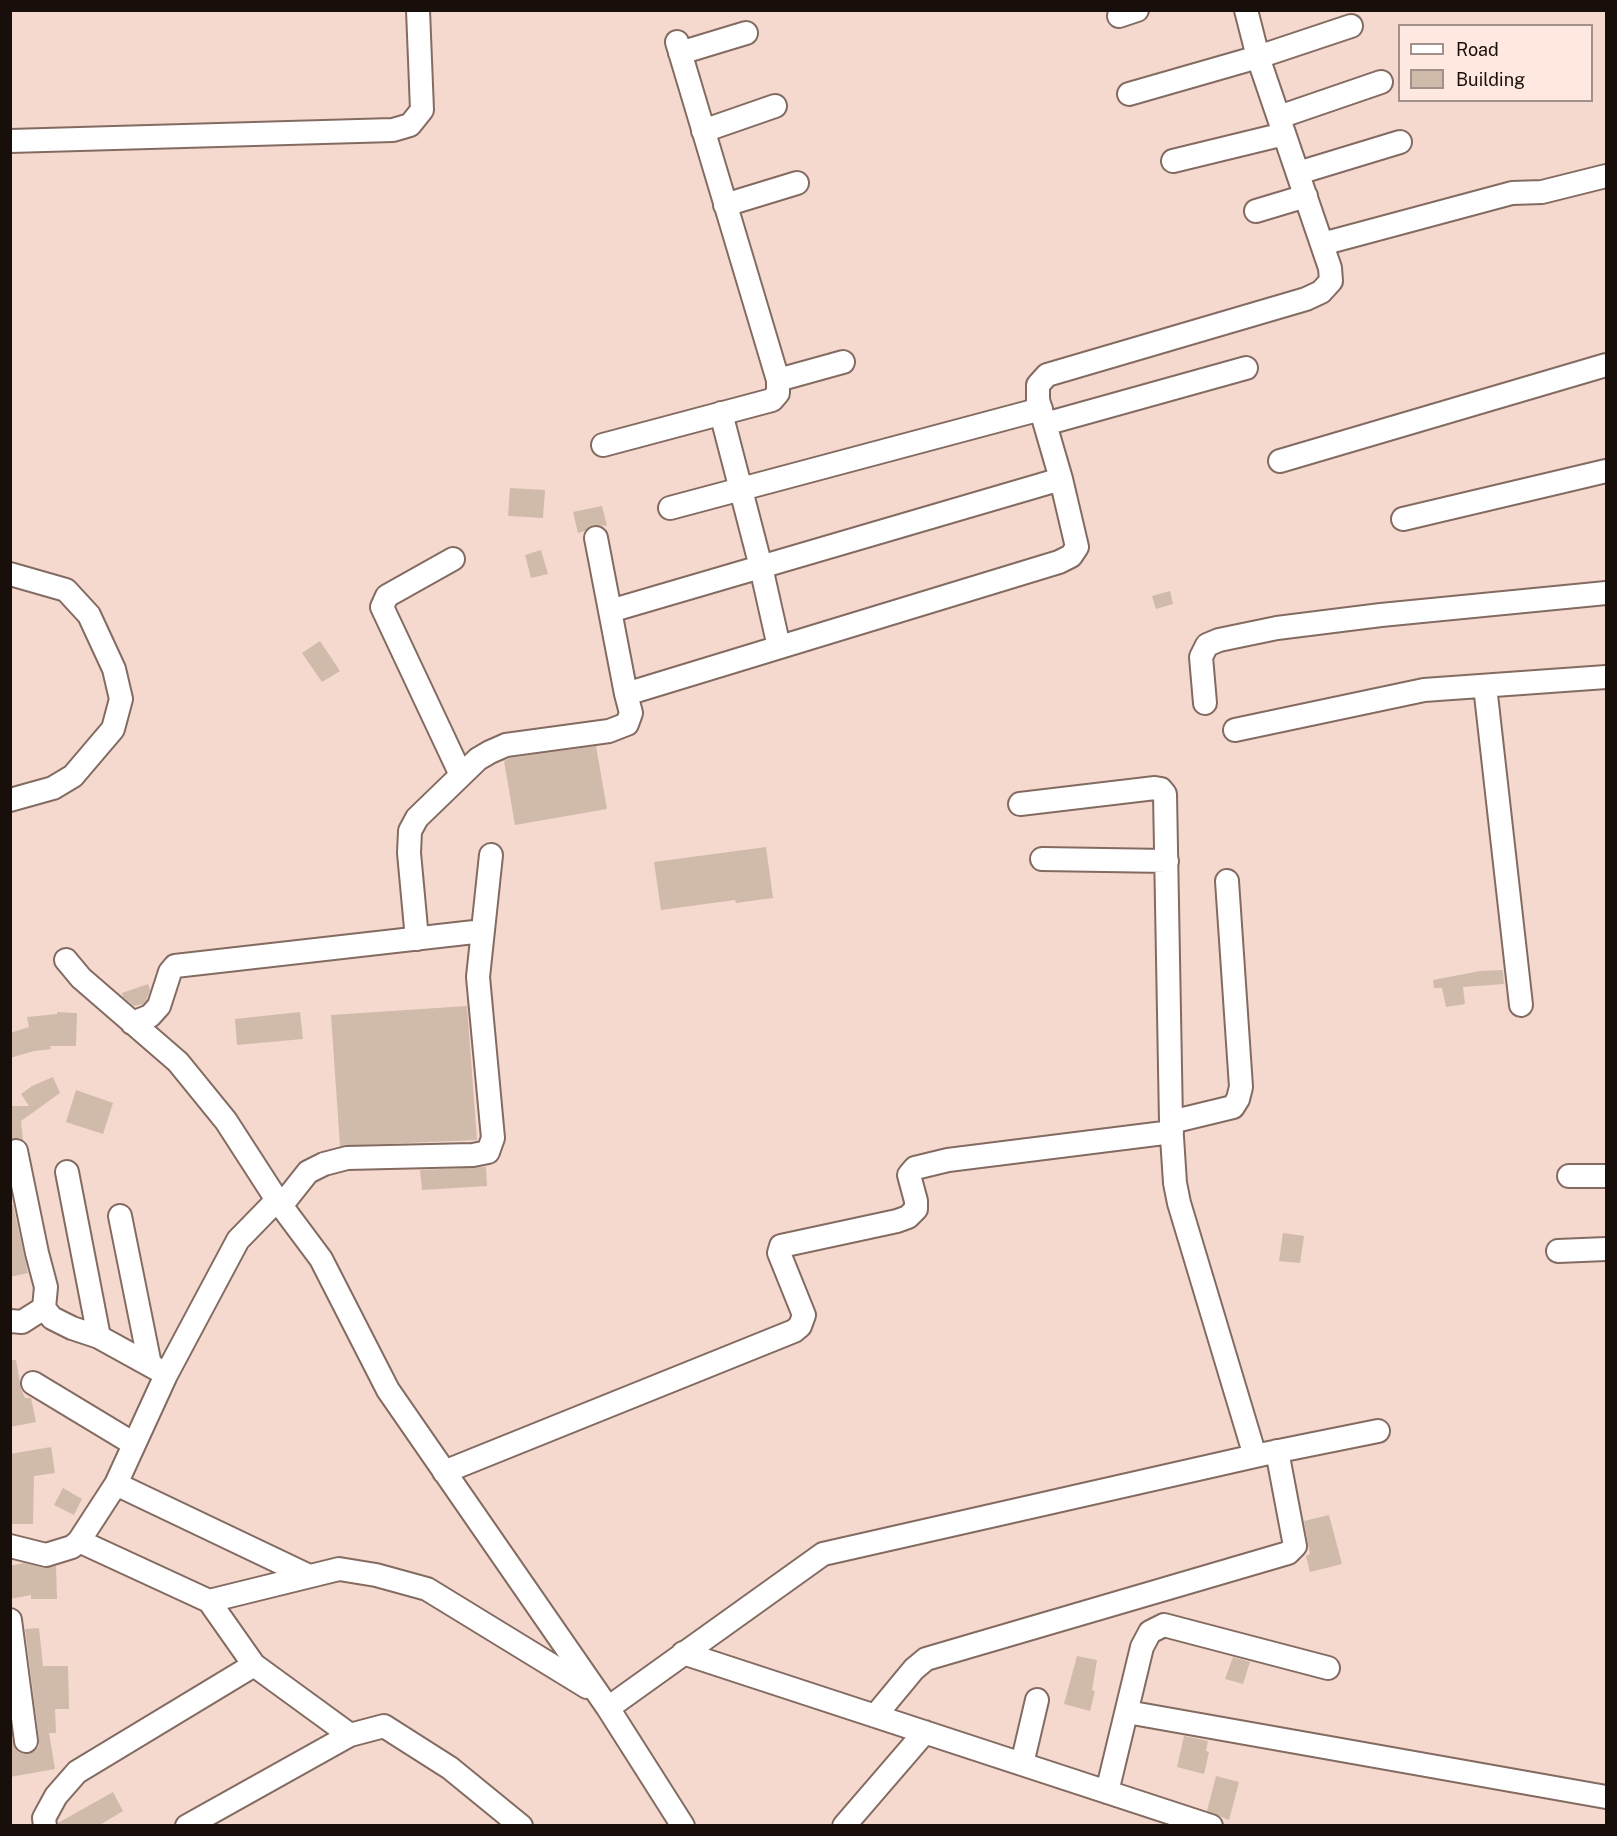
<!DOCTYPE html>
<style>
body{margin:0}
#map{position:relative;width:1617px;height:1836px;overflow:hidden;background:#f5d9cf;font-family:"Public Sans",sans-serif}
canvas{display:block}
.frame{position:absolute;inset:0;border:12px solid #180f0b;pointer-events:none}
.legend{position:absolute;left:1398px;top:24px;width:195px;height:78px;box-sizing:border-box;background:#fee8df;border:2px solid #a2918a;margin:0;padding:8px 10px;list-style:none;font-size:18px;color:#180f0b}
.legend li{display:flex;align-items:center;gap:12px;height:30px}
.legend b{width:30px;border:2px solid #a2918a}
</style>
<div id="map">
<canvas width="1617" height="1836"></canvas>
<div class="frame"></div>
<ul class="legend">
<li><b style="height:8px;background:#fff"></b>Road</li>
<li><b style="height:16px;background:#d0baaa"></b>Building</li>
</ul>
</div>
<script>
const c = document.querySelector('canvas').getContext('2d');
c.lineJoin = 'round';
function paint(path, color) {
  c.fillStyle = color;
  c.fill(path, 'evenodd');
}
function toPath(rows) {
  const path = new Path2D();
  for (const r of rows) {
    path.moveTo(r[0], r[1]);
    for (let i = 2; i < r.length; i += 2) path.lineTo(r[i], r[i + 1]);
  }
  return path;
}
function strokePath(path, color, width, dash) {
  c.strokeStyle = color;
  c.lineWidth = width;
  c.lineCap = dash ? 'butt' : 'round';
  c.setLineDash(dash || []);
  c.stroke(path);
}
const building = toPath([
 [510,488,545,490,543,518,508,516],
 [602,506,607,526,593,525,585,531,578,533,573,512],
 [541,550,548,574,531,578,525,555],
 [1170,591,1173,604,1156,609,1152,596],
 [320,641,340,671,322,682,302,653],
 [596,746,607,809,515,825,504,761,510,758],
 [766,847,773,898,736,903,735,900,661,910,654,862],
 [1503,970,1504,984,1463,987,1465,1004,1446,1007,1442,988,1434,988,1433,980,1480,971],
 [148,984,150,990,147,999,143,1004,134,1006,123,997,122,993],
 [467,1006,477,1140,340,1146,331,1015],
 [57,1012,77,1013,76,1046,50,1046,51,1049,34,1051,10,1058,10,1033,29,1027,27,1017,57,1014],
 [300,1012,303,1039,237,1045,235,1019],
 [53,1077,60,1093,21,1121,23,1140,20,1138,10,1139,10,1106,29,1106,21,1094,32,1086],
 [76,1090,113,1103,103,1134,66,1122],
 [486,1167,487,1186,422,1190,420,1170],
 [10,1205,13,1205,28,1273,10,1277],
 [1283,1233,1304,1236,1300,1263,1279,1261],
 [10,1360,16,1360,21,1389,25,1398,31,1398,36,1422,10,1427],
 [51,1447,55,1473,34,1476,33,1524,10,1524,10,1454],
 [63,1488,82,1499,74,1515,54,1505],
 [1329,1515,1342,1564,1310,1572,1306,1556,1310,1554,1304,1521],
 [24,1563,43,1568,56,1566,57,1599,31,1599,31,1595,10,1599,10,1566],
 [39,1628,43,1666,68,1666,69,1709,55,1709,56,1733,49,1733,55,1769,10,1777,10,1727,13,1743,16,1750,20,1753,28,1754,35,1751,39,1746,39,1739,25,1629],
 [1077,1656,1097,1660,1092,1690,1095,1691,1090,1711,1064,1704],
 [1233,1657,1250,1662,1243,1684,1225,1679],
 [1184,1736,1208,1741,1206,1751,1209,1752,1204,1774,1177,1767],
 [1216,1776,1239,1782,1229,1820,1207,1811],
 [113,1792,123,1811,98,1826,58,1826,58,1823]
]);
const minor = toPath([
 [1119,16,1137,10],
 [680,53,746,33],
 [1129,94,1258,57,1351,26],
 [1279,117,1381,82],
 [703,131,775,106],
 [10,141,393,130,410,125,422,110,418,10],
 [1173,161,1284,134],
 [1298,173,1400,142],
 [725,205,797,183],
 [1256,211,1306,196],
 [1322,244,1512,193,1542,192,1606,176],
 [778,380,843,362],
 [721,413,761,567,779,647],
 [1045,424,1246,368],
 [603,445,772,400,778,393,778,380,677,42],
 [1280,461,1606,365],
 [670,508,1041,409],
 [1403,519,1606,471],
 [453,559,387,596,382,607,461,775],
 [10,574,66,590,89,615,114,669,121,699,113,729,73,776,53,788,10,800],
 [610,611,1061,479],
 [1485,686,1521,1005],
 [626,694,1059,562,1071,556,1077,547,1061,479,1038,400,1038,385,1047,375,1306,299,1321,292,1331,281,1330,268,1258,57,1246,10],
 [1205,703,1201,657,1207,645,1219,640,1277,628,1381,615,1606,593],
 [1235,730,1424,690,1606,677],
 [1020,804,1155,788,1161,789,1165,794,1171,1122,1175,1183,1179,1203,1255,1456],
 [1042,859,1167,861],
 [417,939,409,853,410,831,417,818,478,759,490,752,506,745,609,731,627,724,631,713,626,694,596,538],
 [66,960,81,978,178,1062,226,1121,277,1200,321,1259,388,1390,608,1708,683,1826],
 [132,1023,150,1016,159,1006,170,972,175,966,483,931],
 [1171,1122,1233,1107,1238,1099,1241,1087,1227,881],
 [67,1172,99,1337],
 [1569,1176,1606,1176],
 [281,1206,308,1172,324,1164,347,1158,473,1155,488,1152,493,1138,478,977,491,855],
 [120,1216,150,1365],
 [1558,1251,1606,1249],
 [44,1308,52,1318,72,1328,99,1337,157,1369],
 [10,1321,22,1322,44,1308,46,1287,37,1253,16,1151],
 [33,1383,134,1444],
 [444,1472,794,1331,800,1326,804,1315,779,1253,781,1246,897,1221,908,1217,916,1209,916,1201,909,1175,915,1168,948,1160,1172,1132],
 [116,1484,309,1576],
 [79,1541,209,1601,254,1665,350,1735,384,1726,450,1768,521,1826],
 [10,1546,46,1555,72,1547,79,1541,116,1484,166,1375,238,1240,277,1200],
 [209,1601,339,1569,376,1575,427,1589,587,1687],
 [10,1620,26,1741],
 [683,1653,1211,1826],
 [608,1708,823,1554,1264,1454,1378,1431],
 [1127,1712,1606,1797],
 [875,1716,914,1669,926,1659,1288,1553,1295,1546,1277,1451],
 [1022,1764,1037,1700],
 [1107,1792,1142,1647,1150,1632,1164,1625,1328,1668],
 [45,1826,44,1818,56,1796,77,1772,254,1665],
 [187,1826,350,1735],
 [844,1826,925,1732]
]);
paint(building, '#d0baaa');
strokePath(minor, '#836b62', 26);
strokePath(minor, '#fff', 22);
</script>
